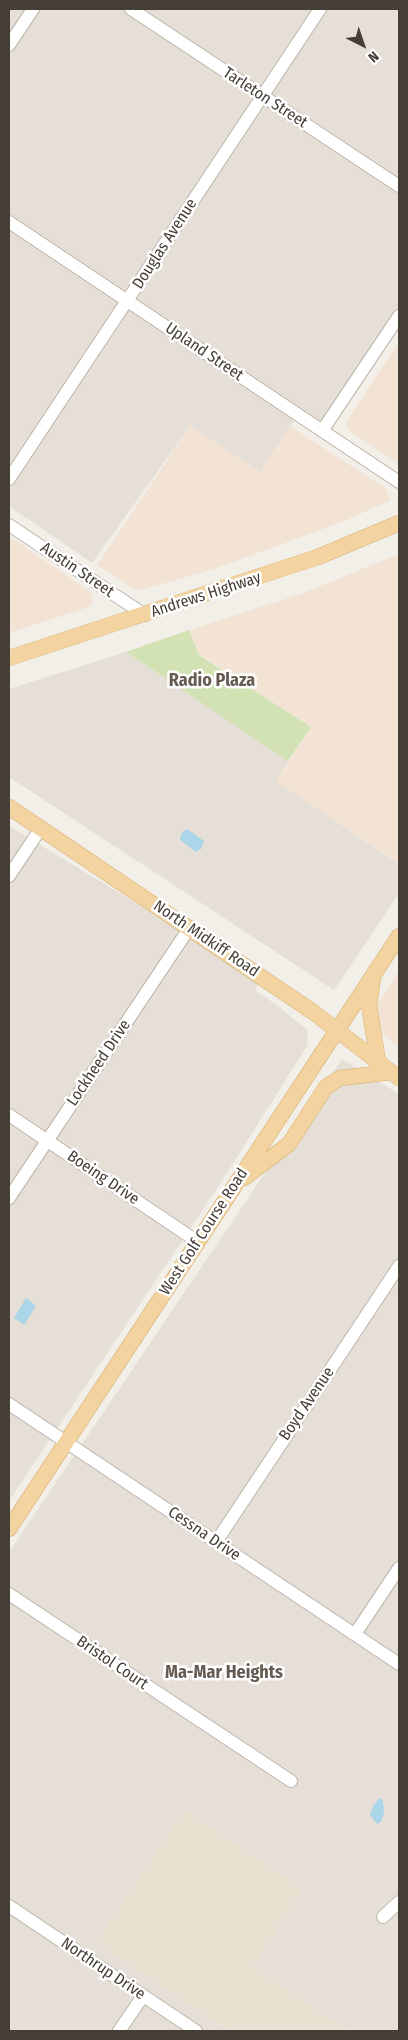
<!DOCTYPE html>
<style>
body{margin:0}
#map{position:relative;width:408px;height:2040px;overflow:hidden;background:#f2eee8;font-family:"Fira Sans Condensed",sans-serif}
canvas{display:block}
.frame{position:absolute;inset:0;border:10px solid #453e37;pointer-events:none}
.north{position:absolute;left:338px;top:20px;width:50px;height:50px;-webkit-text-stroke:4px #fff;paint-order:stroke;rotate:139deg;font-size:14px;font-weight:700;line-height:20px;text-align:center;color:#453e37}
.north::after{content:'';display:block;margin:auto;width:18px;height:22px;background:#453e37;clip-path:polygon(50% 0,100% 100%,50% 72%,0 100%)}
</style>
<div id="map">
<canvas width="408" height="2040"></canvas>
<div class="frame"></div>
<div class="north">N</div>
</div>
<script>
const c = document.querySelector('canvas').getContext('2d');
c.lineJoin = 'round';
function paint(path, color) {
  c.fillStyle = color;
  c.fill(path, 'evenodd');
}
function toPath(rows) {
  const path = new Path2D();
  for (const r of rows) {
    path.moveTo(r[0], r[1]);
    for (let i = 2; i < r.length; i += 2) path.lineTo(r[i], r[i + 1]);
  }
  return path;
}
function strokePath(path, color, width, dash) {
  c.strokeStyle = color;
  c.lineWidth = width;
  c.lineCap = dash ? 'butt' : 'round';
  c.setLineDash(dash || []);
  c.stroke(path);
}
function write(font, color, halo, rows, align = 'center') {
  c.font = font + ' "Fira Sans Condensed",sans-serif';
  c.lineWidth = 5;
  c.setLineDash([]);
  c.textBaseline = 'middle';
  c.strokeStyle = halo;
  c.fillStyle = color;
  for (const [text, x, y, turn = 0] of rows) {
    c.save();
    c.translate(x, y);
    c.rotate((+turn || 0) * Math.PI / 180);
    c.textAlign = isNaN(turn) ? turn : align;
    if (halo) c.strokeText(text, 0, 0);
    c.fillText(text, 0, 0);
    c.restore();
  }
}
const residential = toPath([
 [9,9,399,9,399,318,324,431,298,415,260,472,190,426,92,563,9,506],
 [126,652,288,761,277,781,399,864,399,893,334,990,9,777,9,689],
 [9,826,261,979,255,990,282,1009,308,1031,307,1046,220,1184,9,1501],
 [342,1059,399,1094,399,2031,9,2031,9,1552]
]);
const commercial = toPath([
 [399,342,399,464,348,430,346,422],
 [190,426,260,472,290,426,385,488,391,500,342,522,214,569,141,590,134,589,97,565],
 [9,536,92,593,93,601,89,607,9,633],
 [399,554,399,864,276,781,311,727,199,654,189,630,301,594],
 [399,970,399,1048,378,1030,373,1011]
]);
const education = toPath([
 [184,1810,303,1889,253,1966,350,2031,228,2031,96,1943]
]);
const green = toPath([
 [189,630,199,655,311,727,288,761,126,652]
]);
const water = toPath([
 [187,829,204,841,201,849,196,852,180,840,181,834],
 [26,1298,36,1306,24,1325,14,1318],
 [380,1798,383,1800,384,1813,381,1822,377,1824,370,1815,373,1806]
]);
const minor = toPath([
 [131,9,399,186],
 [9,45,33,9],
 [9,222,399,482],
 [322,431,399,316],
 [9,479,320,9],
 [9,525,145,615],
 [9,876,41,828],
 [9,1115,198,1242],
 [9,1198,190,927],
 [9,1404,399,1664],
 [216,1542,399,1266],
 [9,1594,291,1781],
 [355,1634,399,1568],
 [9,1906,196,2031],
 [383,1917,399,1902],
 [119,2031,143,1996]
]);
const major = toPath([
 [9,658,318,557,399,523],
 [9,807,313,1012,399,1078],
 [373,979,369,1006,378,1061],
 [244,1178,289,1144,326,1087,340,1078,392,1072],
 [9,1529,399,936]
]);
const streetNames = [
 ["Tarleton Street",265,98,33],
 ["Douglas Avenue",165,244,-57],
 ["Upland Street",204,352,34],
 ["Austin Street",77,570,34],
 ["Andrews Highway",206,595,-18],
 ["North Midkiff Road",206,939,34],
 ["Lockheed Drive",99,1063,-56],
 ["Boeing Drive",103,1178,34],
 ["West Golf Course Road",204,1232,-57],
 ["Boyd Avenue",307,1404,-56],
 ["Cessna Drive",204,1534,34],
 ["Bristol Court",112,1663,34],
 ["Northrup Drive",103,1969,34]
];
const neighbourhoodNames = [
 ["Radio Plaza",212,681],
 ["Ma-Mar Heights",224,1673]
];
paint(residential, '#e5dfd7');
paint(commercial, '#f2e3d5');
paint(education, '#eae1d3');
paint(green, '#d2e2b5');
paint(water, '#abd5e8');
strokePath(minor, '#bcb5ab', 14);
strokePath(major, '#d7af71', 16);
strokePath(minor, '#fff', 12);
strokePath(major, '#f3d4a0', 15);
write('16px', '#453e37', '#fff', streetNames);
write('bold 18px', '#665b50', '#fff', neighbourhoodNames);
</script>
